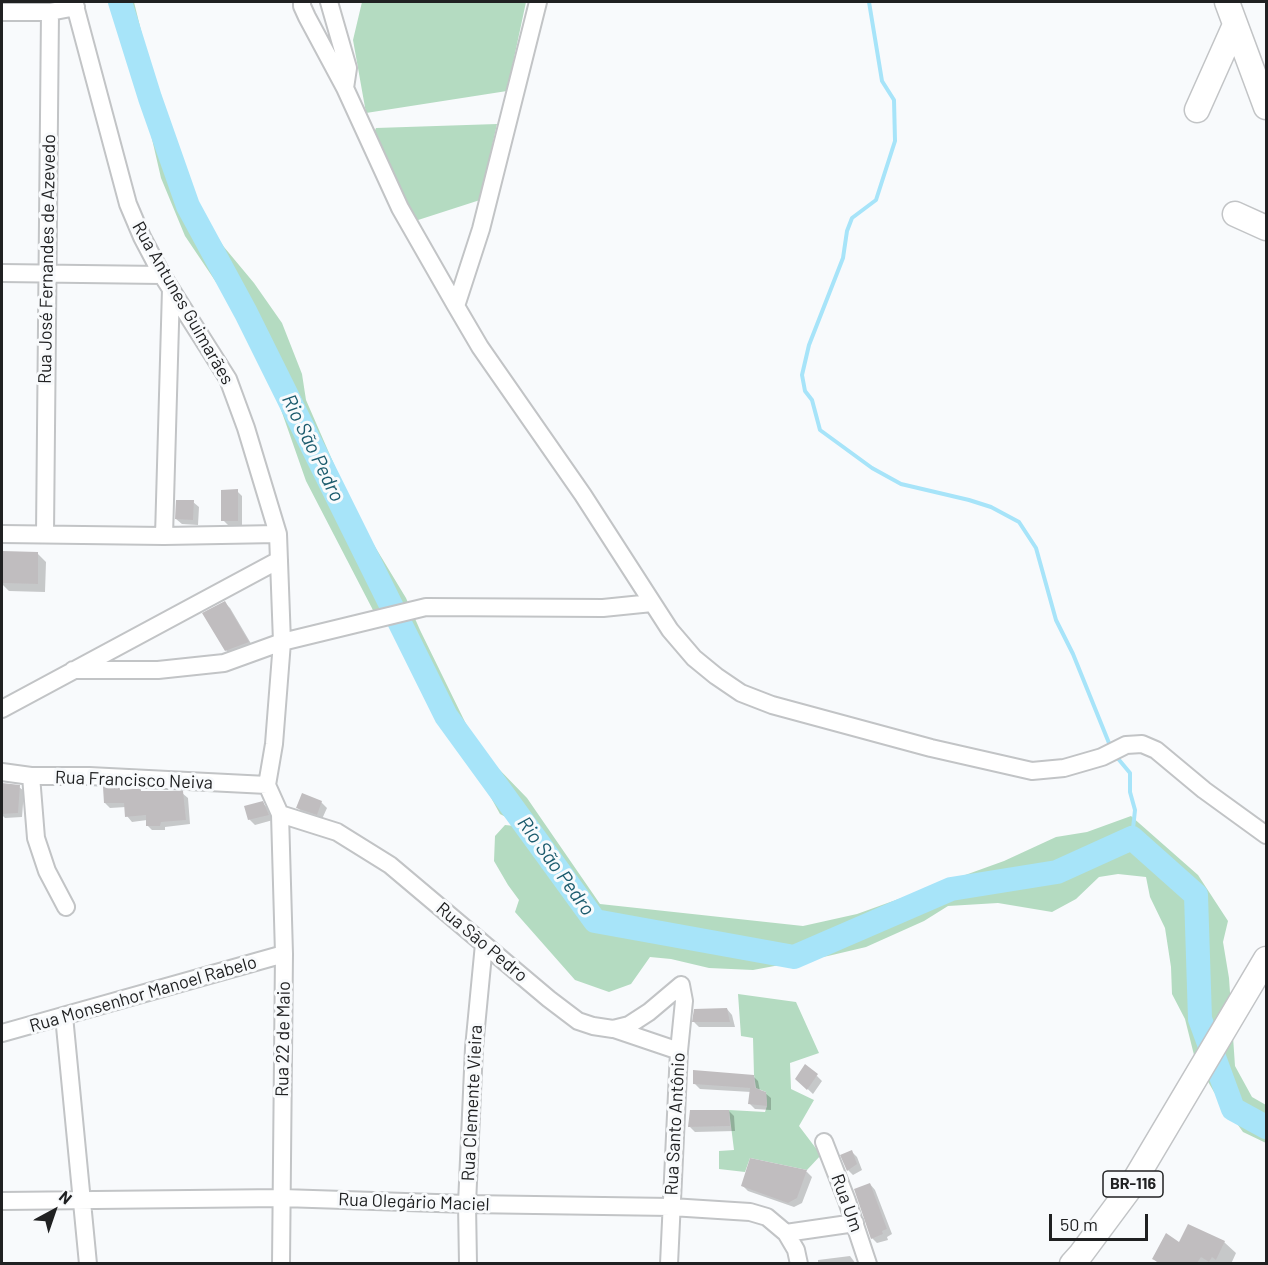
<!DOCTYPE html>
<meta charset="utf-8">
<style>
body{margin:0}
#map{position:relative;width:1268px;height:1265px;overflow:hidden;background:#f8fafc;font-family:Barlow,sans-serif}
canvas{display:block}
.frame{position:absolute;inset:0;border:3px solid #202122;pointer-events:none}
.north{position:absolute;left:24px;top:1181px;width:60px;height:60px;-webkit-text-stroke:4px #f8fafc;paint-order:stroke;rotate:40deg;font-size:16px;font-weight:700;line-height:24px;text-align:center;color:#202122}
.north::after{content:'';display:block;margin:auto;width:21px;height:27px;background:#202122;clip-path:polygon(50% 0,100% 100%,50% 72%,0 100%)}
.scale{position:absolute;left:1049px;top:1214px;width:99px;height:27px;box-sizing:border-box;border:3px solid #202122;border-top:0;padding-left:8px;font-size:18px;line-height:21px;white-space:nowrap;color:#202122;-webkit-text-stroke:4px #f8fafc;paint-order:stroke}
</style>
<div id="map">
<canvas width="1268" height="1265"></canvas>
<div class="frame"></div>
<div class="north">N</div>
<div class="scale">50 m</div>
</div>
<script>
const c = document.querySelector('canvas').getContext('2d');
c.lineJoin = 'round';
function paint(path, color) {
  c.fillStyle = color;
  c.fill(path, 'evenodd');
}
function toPath(rows) {
  const path = new Path2D();
  for (const r of rows) {
    path.moveTo(r[0], r[1]);
    for (let i = 2; i < r.length; i += 2) path.lineTo(r[i], r[i + 1]);
  }
  return path;
}
function strokePath(path, color, width, dash) {
  c.strokeStyle = color;
  c.lineWidth = width;
  c.lineCap = dash ? 'butt' : 'round';
  c.setLineDash(dash || []);
  c.stroke(path);
}
function write(font, color, halo, rows, align = 'center') {
  c.font = font + ' Barlow,sans-serif';
  c.lineWidth = 6;
  c.setLineDash([]);
  c.textBaseline = 'middle';
  c.strokeStyle = halo;
  c.fillStyle = color;
  for (const [text, x, y, turn = 0] of rows) {
    c.save();
    c.translate(x, y);
    c.rotate((+turn || 0) * Math.PI / 180);
    c.textAlign = isNaN(turn) ? turn : align;
    if (halo) c.strokeText(text, 0, 0);
    c.fillText(text, 0, 0);
    c.restore();
  }
}
const green = toPath([
 [113,2,134,2,154,83,182,156,187,192,224,247,254,283,282,323,302,374,306,400,357,517,406,598,420,630,467,726,493,763,527,798,600,904,803,926,857,914,1004,861,1056,837,1087,832,1131,816,1198,875,1228,921,1223,942,1229,978,1235,1066,1252,1097,1266,1105,1266,1143,1243,1132,1214,1092,1195,1059,1185,1019,1172,994,1171,967,1165,928,1150,897,1146,877,1118,874,1099,877,1076,899,1052,912,998,903,948,906,924,921,866,947,828,956,753,970,709,968,671,959,650,957,631,984,609,992,575,980,515,912,519,900,508,885,494,861,495,836,505,825,525,827,500,814,446,716,392,607,375,614,306,481,265,364,222,291,185,236,161,178,149,126],
 [362,2,526,2,507,91,366,113,353,40],
 [497,124,480,200,415,221,372,137,376,128],
 [738,994,796,1002,819,1053,790,1063,791,1089,814,1100,799,1126,821,1155,807,1170,750,1158,745,1172,719,1169,719,1151,734,1150,729,1110,765,1112,767,1106,766,1092,756,1088,754,1075,753,1038,741,1036]
]);
const shadow = toPath([
 [237,491,242,496,242,526,228,525,223,520],
 [193,502,199,507,198,525,182,524,176,519],
 [2,552,37,553,46,562,45,592,9,591,2,584],
 [225,603,230,608,253,647,232,656,226,650],
 [2,784,19,787,24,791,22,817,5,818,2,815],
 [121,792,182,793,188,798,190,824,165,827,165,830,152,830,147,825,147,820,132,822,127,816,126,807,110,808,105,803],
 [321,802,327,808,322,819,303,813,298,808],
 [262,803,268,808,273,820,255,825,249,819],
 [727,1009,732,1015,735,1027,699,1027,694,1022],
 [753,1076,758,1081,760,1091,765,1093,771,1098,771,1110,755,1109,749,1103,751,1092,700,1089,695,1084],
 [817,1076,822,1081,813,1094,797,1079],
 [729,1111,734,1116,735,1131,695,1132,690,1127],
 [852,1152,857,1157,862,1170,853,1175,848,1170],
 [751,1160,807,1172,812,1177,802,1203,794,1207,748,1191,743,1186],
 [870,1184,875,1190,892,1234,887,1237,888,1240,877,1243,872,1238],
 [1224,1242,1236,1253,1231,1264,1159,1264,1153,1258,1180,1244],
 [850,1256,856,1264,818,1264,818,1260]
]);
const stream = toPath([
 [869,2,882,81,894,100,895,141,876,200,852,218,847,231,843,258,809,345,802,375,805,391,812,400,820,430,872,468,901,484,969,500,991,507,1019,522,1036,548,1056,620,1073,654,1111,748],
 [1115,755,1130,773,1130,792,1135,810,1132,838]
]);
const river = toPath([
 [120,2,150,98,188,206,246,313,446,716,595,921,794,957,951,889,1057,872,1132,838,1196,895,1200,1019,1233,1109,1266,1127]
]);
const building = toPath([
 [238,489,238,521,221,521,221,490],
 [176,500,194,500,193,520,175,519],
 [2,551,38,552,38,584,2,583],
 [225,601,249,642,225,651,202,613],
 [2,783,20,785,18,813,2,814],
 [103,787,120,788,120,790,133,789,141,789,141,791,183,791,186,820,161,822,160,826,146,826,146,815,125,817,124,803,104,803],
 [302,793,322,801,317,815,296,808],
 [263,801,269,815,248,820,244,806],
 [727,1008,730,1022,692,1022,694,1009],
 [805,1064,818,1074,807,1090,795,1079],
 [693,1070,754,1075,755,1088,766,1092,767,1106,748,1104,750,1088,693,1084],
 [690,1110,729,1110,730,1126,688,1127],
 [852,1150,857,1164,847,1171,840,1155],
 [750,1158,807,1170,797,1198,788,1203,741,1186],
 [870,1183,887,1229,882,1231,883,1234,871,1239,854,1189],
 [1188,1224,1225,1241,1216,1260,1212,1257,1209,1262,1201,1257,1197,1263,1160,1263,1152,1259,1166,1233,1179,1242]
]);
const minor = toPath([
 [74,2,128,204,142,237,162,275,228,379,246,428,278,534,282,642,274,744,267,785,280,814,284,954,281,1264],
 [302,2,302,6,307,17,345,88,400,208,456,306],
 [329,2,348,68,345,88],
 [538,2,481,229,456,306,480,347,583,495,670,630,694,658,716,676,741,693,772,705,931,748,1032,771,1064,768,1102,757,1126,745,1142,744,1156,750,1204,790,1266,835],
 [2,12,50,12],
 [2,273,162,275],
 [45,533,50,12,76,7],
 [2,534,164,536,278,534],
 [164,536,171,289],
 [73,670,158,670,224,663,282,642,426,607,603,608,652,603],
 [2,709,279,560],
 [2,772,31,776,89,776,267,785],
 [31,776,36,838,47,871,66,907],
 [280,814,337,832,390,865,549,999,578,1021,593,1026,613,1029,629,1025,649,1012,681,985,684,1001,679,1051,669,1264],
 [64,1016,88,1264],
 [614,1029,679,1051],
 [2,1033,284,954],
 [824,1142,847,1201,868,1264],
 [2,1201,282,1198,467,1204,671,1207,750,1212,767,1217,786,1233,796,1250,799,1264],
 [786,1233,855,1223],
 [468,1264,467,1204,474,1048,484,944]
]);
const highway = toPath([
 [1227,2,1266,107],
 [1197,110,1235,25],
 [1235,214,1266,228],
 [1072,1264,1081,1254,1130,1188,1266,959]
]);
const shields = [
 [1133,1184,60]
];
const shieldNames = [
 ["BR-116",1133,1184]
];
const streetNames = [
 ["Rua José Fernandes de Azevedo",47,259,-89],
 ["Rua Antunes Guimarães",183,303,60],
 ["Rua Francisco Neiva",134,780,2],
 ["Rua São Pedro",482,942,40],
 ["Rua Monsenhor Manoel Rabelo",143,994,-16],
 ["Rua 22 de Maio",283,1039,-89],
 ["Rua Clemente Vieira",472,1103,-87],
 ["Rua Santo Antônio",675,1124,-87],
 ["Rua Olegário Maciel",414,1202,2],
 ["Rua Um",847,1203,70]
];
const waterNames = [
 ["Rio São Pedro",313,448,64],
 ["Rio São Pedro",556,866,54]
];
paint(green, '#b4dbc1');
paint(shadow, '#0003');
strokePath(stream, '#a7e4f9', 4);
strokePath(river, '#a7e4f9', 24);
paint(building, '#c0bdbf');
strokePath(minor, '#c2c4c6', 20);
strokePath(highway, '#c2c4c6', 27);
strokePath(minor, '#fff', 16);
strokePath(highway, '#fff', 24);
for (const [x, y, w] of shields) {
  const box = new Path2D();
  box.roundRect(x - w / 2, y - 13, w, 26, 4.5);
  c.fillStyle = '#f8fafc';
  c.fill(box);
  strokePath(box, '#202122', 1.5);
}
write('bold 16px', '#202122', null, shieldNames);
write('18px', '#202122', '#f8fafc', streetNames);
write('italic 20px', '#1b5b6d', '#f8fafc', waterNames);
</script>
